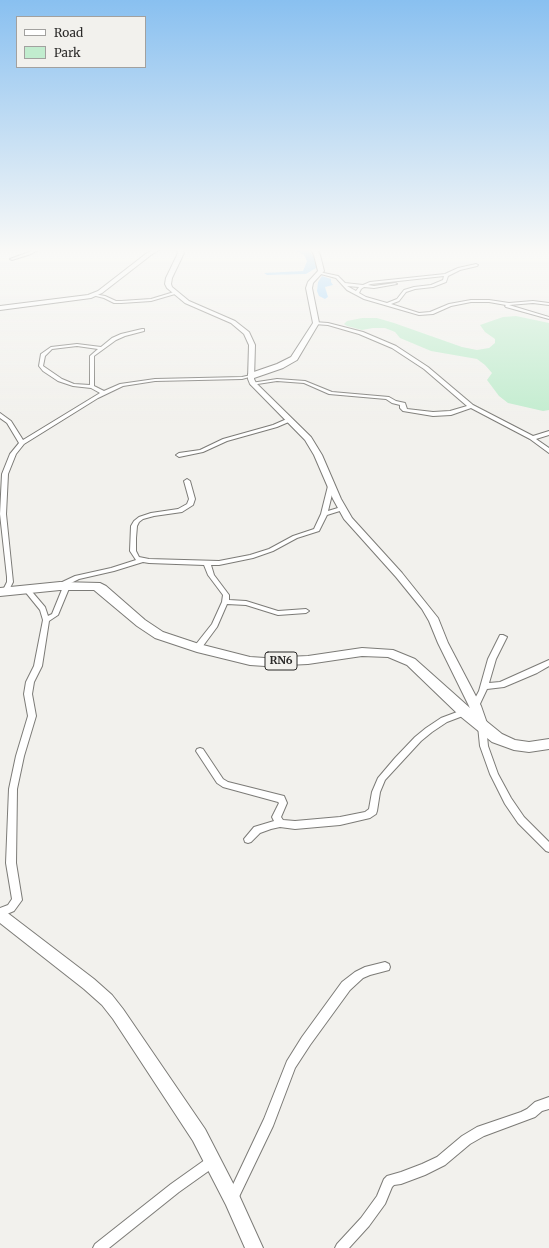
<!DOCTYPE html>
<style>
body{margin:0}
#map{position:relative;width:549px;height:1248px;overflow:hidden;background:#f2f1ed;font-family:Merriweather,serif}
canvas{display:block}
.legend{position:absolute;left:16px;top:16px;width:130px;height:52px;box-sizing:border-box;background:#f2f1ed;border:1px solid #a2a19f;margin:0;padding:5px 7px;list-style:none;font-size:12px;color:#2b2a29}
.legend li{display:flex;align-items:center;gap:8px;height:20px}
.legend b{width:20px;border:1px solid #a2a19f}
</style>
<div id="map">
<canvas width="549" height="1248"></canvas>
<ul class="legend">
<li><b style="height:5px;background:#fff"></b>Road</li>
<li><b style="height:11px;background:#c1ecce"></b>Park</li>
</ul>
</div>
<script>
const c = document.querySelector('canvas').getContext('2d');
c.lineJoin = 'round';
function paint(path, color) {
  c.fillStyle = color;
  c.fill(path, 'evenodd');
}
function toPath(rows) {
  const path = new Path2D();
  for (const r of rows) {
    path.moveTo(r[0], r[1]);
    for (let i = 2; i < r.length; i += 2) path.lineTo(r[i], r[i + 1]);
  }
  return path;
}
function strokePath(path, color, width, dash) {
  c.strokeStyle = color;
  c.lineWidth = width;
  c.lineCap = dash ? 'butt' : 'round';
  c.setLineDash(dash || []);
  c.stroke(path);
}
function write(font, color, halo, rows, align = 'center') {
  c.font = font + ' Merriweather,serif';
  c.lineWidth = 3;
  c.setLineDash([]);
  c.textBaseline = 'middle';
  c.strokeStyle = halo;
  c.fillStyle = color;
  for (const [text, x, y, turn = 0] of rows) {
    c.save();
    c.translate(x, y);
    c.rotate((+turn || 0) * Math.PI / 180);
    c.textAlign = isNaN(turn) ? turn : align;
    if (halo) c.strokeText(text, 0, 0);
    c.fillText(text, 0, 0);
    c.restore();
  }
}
const green = toPath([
 [516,316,549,323,549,410,543,411,508,403,499,396,487,380,492,373,485,365,477,359,431,351,400,338,395,332,385,328,373,328,362,330,347,326,344,324,347,321,362,318,377,318,394,323,462,347,477,350,489,348,495,343,495,339,485,332,480,325,503,317]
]);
const water = toPath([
 [291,248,307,248,316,260,316,268,306,274,267,275,264,273,303,271,307,261,304,255],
 [322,276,331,279,331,282,333,285,325,287,328,297,325,299,319,296,317,291,318,282]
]);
const street = toPath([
 [36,248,41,248,31,254,12,260,10,259,29,252,36,248],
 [476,264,478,265,477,266,460,270,448,276,446,282,433,287,415,289,406,292,399,301,391,304,419,313,430,312,449,304,471,300,489,300,509,303,533,301,549,303,549,305,533,303,509,305,549,317,549,319,506,307,505,306,506,305,489,302,471,302,451,306,433,314,419,315,364,299,347,290,336,278,317,273,319,272,338,276,345,283,363,285,370,282,445,274,458,268,476,264],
 [444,276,443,280,431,285,414,287,404,290,397,299,387,303,366,297,359,293,361,289,364,287,374,288,397,284,395,283,374,286,368,285,371,284,444,276],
 [347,286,359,287,356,291,347,286],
 [174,292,176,293,175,294,151,301,121,303,114,303,104,298,92,295,94,294,105,296,116,301,121,301,151,299,174,292],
 [314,322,328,323,363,332,396,346,428,367,473,405,533,436,549,431,549,435,536,439,549,448,549,453,530,439,471,408,451,415,433,416,403,411,400,408,400,405,392,403,386,399,329,394,304,383,277,381,251,385,251,383,277,379,305,381,332,392,389,397,396,401,405,403,407,409,433,412,450,411,467,406,424,369,392,348,359,334,328,325,314,324,314,322],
 [142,329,144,329,144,331,125,336,116,340,94,356,94,386,104,391,120,384,155,379,242,377,251,375,253,376,242,379,155,381,123,386,98,398,24,444,16,454,8,474,6,514,13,582,7,594,3,594,2,592,7,582,7,577,0,514,2,474,10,454,19,443,7,423,0,418,0,413,11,421,23,440,100,393,91,388,73,386,58,381,43,371,39,366,41,354,51,347,77,344,101,347,112,338,121,334,142,329],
 [77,346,98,349,90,356,90,385,74,384,62,379,43,366,45,356,52,349,77,346],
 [289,418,291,419,291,421,277,427,227,441,203,452,179,457,176,455,179,453,200,450,223,439,273,425,289,418],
 [187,479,190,481,195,499,193,505,182,512,154,516,143,519,139,522,137,526,136,538,136,551,139,557,149,559,219,561,250,555,269,549,293,536,314,529,321,514,328,486,331,484,333,485,334,486,328,511,341,507,344,509,343,510,327,515,319,531,297,538,273,551,253,558,219,565,211,565,214,575,229,595,229,600,246,601,278,611,306,609,309,611,306,613,278,615,246,605,227,604,217,627,200,650,197,651,193,648,212,624,222,602,223,595,208,575,204,565,149,563,143,562,114,571,79,579,69,584,70,586,58,615,49,621,42,666,34,682,32,694,36,716,24,756,17,789,16,863,22,900,14,911,0,917,0,908,8,905,12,899,6,863,9,789,16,756,28,716,24,694,26,682,34,666,43,620,40,610,23,589,24,587,28,587,45,607,48,616,52,614,63,587,58,588,57,586,58,584,75,576,111,568,136,560,130,551,131,526,134,521,139,517,151,513,178,509,187,504,189,499,184,481,187,479],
 [500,635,503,635,507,637,496,659,489,683,500,682,549,660,549,666,537,673,504,687,487,689,478,708,472,708,471,706,479,691,488,659,500,635],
 [465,709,468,710,469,712,468,714,447,722,432,732,421,741,385,780,380,792,377,811,376,814,370,818,340,825,295,829,280,827,271,829,260,833,251,842,248,843,245,842,244,839,254,827,274,821,272,817,279,803,278,802,223,787,217,783,196,751,197,749,200,748,203,749,223,779,228,782,284,796,287,803,281,817,283,820,295,821,340,817,365,812,369,809,372,792,378,778,395,758,415,737,426,728,441,718,465,709],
 [482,723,485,724,486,726,488,746,498,774,511,798,524,817,549,842,549,852,546,851,518,823,505,804,490,774,480,746,478,726,479,724,482,723],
 [385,962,389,964,390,967,389,970,370,975,363,978,350,990,310,1045,295,1068,273,1126,237,1201,233,1203,229,1201,227,1197,229,1193,264,1119,287,1061,302,1037,342,982,355,972,365,967,385,962],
 [549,1097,549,1109,542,1111,535,1117,484,1136,470,1144,445,1165,425,1175,401,1184,394,1185,392,1187,385,1204,369,1226,349,1248,335,1248,337,1244,361,1218,377,1196,384,1179,387,1176,401,1172,422,1164,437,1157,462,1136,477,1127,521,1112,527,1109,535,1102,549,1097],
 [213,1155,217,1157,219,1161,217,1165,179,1192,109,1248,93,1248,95,1244,171,1184,209,1157,213,1155]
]);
const secondary = toPath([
 [155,248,162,248,151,255,102,293,91,298,0,310,0,306,88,295,98,291,147,253,155,248],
 [176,248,182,248,184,253,172,278,171,284,172,287,189,301,235,321,249,332,255,345,254,379,256,383,311,437,322,455,341,499,352,518,402,573,438,618,448,643,481,706,488,726,486,729,482,730,478,729,476,726,469,706,438,643,429,621,422,609,396,577,344,519,333,499,314,455,305,440,250,384,248,379,249,345,244,334,231,323,185,303,167,288,165,284,166,278,178,253,176,248],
 [0,909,5,911,94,979,112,995,123,1009,205,1129,238,1193,263,1248,245,1248,226,1205,193,1141,113,1019,102,1005,84,989,0,923,0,909]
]);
const primary = toPath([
 [310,248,316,248,320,255,324,271,313,283,312,288,319,323,297,360,283,368,254,378,248,378,248,374,277,364,291,357,313,323,306,288,308,282,318,271,314,255,310,248]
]);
const highway = toPath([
 [60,582,100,583,106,586,145,620,163,632,199,644,250,657,265,658,308,656,362,648,393,650,415,659,470,708,502,734,515,740,529,742,549,739,549,749,529,752,514,750,492,742,460,716,407,665,388,657,362,656,308,664,265,666,250,665,197,652,155,638,137,626,94,590,60,590,0,596,0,588,60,582]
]);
const shields = [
 [281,661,32]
];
const shieldNames = [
 ["RN6",281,661]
];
paint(green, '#c1ecce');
paint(water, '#9cd3fd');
strokePath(street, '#7c7b77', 2);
strokePath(secondary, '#7c7b77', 2);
strokePath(primary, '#7c7b77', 2);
strokePath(highway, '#7c7b77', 2);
paint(street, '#fff');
paint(secondary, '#fff');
paint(primary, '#fff');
paint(highway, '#fff');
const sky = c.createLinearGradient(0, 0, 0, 423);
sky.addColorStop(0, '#89c0f0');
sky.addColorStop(0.59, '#f9f9f7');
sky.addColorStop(1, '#f9f9f700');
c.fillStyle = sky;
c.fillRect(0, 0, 549, 423);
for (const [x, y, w] of shields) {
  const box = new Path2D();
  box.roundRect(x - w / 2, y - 9, w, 18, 3);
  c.fillStyle = '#f2f1ed';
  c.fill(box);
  strokePath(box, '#2b2a29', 1);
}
write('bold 11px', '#2b2a29', null, shieldNames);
</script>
